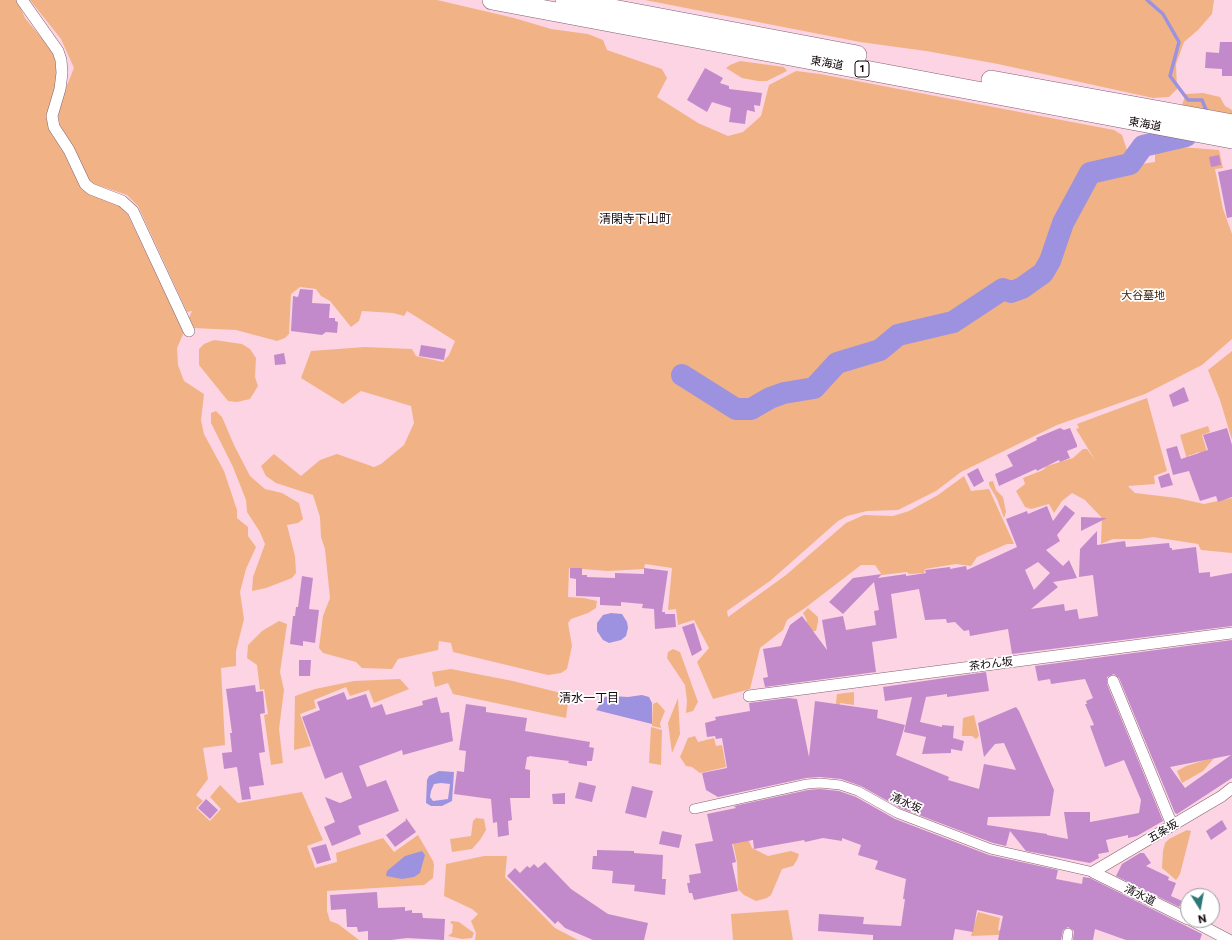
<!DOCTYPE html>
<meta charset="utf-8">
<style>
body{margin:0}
#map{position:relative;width:1232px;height:940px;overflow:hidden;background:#fcd4e3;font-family:Commissioner,sans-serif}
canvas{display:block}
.north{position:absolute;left:1180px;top:888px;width:40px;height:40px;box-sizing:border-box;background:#fff;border:1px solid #a19c9e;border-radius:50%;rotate:169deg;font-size:11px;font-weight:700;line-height:16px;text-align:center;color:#14080d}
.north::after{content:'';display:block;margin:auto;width:14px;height:18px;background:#2d7777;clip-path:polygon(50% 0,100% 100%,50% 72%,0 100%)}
</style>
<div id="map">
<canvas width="1232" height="940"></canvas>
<div class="north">N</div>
</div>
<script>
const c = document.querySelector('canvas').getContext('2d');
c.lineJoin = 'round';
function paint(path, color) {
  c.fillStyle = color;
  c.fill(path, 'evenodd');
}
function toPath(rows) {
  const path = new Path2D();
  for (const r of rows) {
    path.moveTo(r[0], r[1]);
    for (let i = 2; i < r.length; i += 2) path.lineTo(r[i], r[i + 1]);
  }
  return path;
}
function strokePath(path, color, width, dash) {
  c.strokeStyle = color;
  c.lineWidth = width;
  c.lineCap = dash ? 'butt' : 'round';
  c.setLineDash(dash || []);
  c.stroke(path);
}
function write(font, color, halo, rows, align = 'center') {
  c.font = font + ' Commissioner,"Noto Sans JP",sans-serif';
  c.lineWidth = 3.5;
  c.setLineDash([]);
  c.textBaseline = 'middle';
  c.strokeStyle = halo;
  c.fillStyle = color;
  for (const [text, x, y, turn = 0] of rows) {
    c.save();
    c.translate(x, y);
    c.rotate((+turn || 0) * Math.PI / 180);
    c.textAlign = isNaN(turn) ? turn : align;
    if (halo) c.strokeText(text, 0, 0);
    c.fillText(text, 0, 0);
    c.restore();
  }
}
const green = toPath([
 [0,0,17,0,25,18,54,53,57,67,57,89,46,115,50,130,63,151,82,189,116,203,128,215,184,332,177,348,178,365,184,381,204,394,201,420,204,434,224,471,237,510,237,518,248,527,248,536,256,547,246,569,240,592,244,619,236,651,236,666,221,668,225,745,203,748,208,779,196,795,203,801,196,808,210,821,221,809,210,797,220,785,238,803,302,792,323,840,307,846,315,868,337,862,336,853,383,838,394,852,418,835,433,861,434,865,433,878,424,885,327,891,327,911,330,921,338,924,359,940,0,940],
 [30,0,437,0,514,18,551,29,588,34,603,40,607,50,662,69,667,78,657,97,698,123,728,136,743,132,761,116,769,85,796,71,820,74,1114,130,1122,135,1128,153,1125,163,1120,167,1155,162,1155,145,1219,150,1223,168,1215,169,1223,209,1232,234,1232,339,1202,365,1145,394,1057,425,961,472,936,491,898,510,867,511,847,516,838,521,770,581,727,611,728,617,786,575,846,523,864,515,893,516,909,511,938,495,964,476,971,491,989,489,1014,544,1007,544,977,557,971,566,956,564,925,569,924,573,909,574,907,572,882,575,875,565,861,565,805,608,787,620,783,630,760,648,750,689,713,699,697,662,709,648,694,620,678,625,676,609,668,610,672,568,645,564,644,569,608,571,569,568,568,597,584,598,597,601,596,608,588,613,571,619,568,623,572,646,567,669,561,673,548,675,482,659,453,652,451,643,439,641,438,650,398,659,392,669,362,668,356,662,323,653,319,648,323,616,330,598,325,549,321,537,320,517,313,495,276,483,266,476,261,466,274,454,301,476,320,460,337,454,374,467,381,464,404,445,414,423,411,406,361,391,343,404,301,378,311,351,365,347,412,349,416,356,443,362,449,355,455,341,407,311,404,316,393,313,362,311,359,321,351,327,330,301,321,296,316,289,300,287,291,294,289,334,285,338,277,341,236,330,194,328,189,318,192,311,187,312,138,206,127,195,94,184,87,178,60,126,58,116,65,90,74,68,61,39],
 [645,0,1214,0,1212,14,1198,30,1184,42,1176,64,1177,89,1169,97,1153,98,998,64,926,51,860,42],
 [740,61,784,67,787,71,767,81,758,81,742,78,726,68,730,65],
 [1203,93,1220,97,1225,106,1232,110,1232,114,1182,105,1186,94],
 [214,340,242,344,250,349,256,358,255,377,258,386,250,399,237,402,228,401,199,365,199,349,204,344],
 [1232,351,1232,440,1220,400,1208,370],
 [1147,398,1167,471,1154,476,1155,484,1128,486,1135,493,1177,498,1204,504,1232,498,1232,553,1201,550,1198,544,1153,537,1141,539,1113,539,1101,544,1102,518,1085,500,1072,493,1062,501,1054,513,1049,504,1031,509,1025,507,1016,491,1025,484,1023,478,1043,470,1047,466,1073,458,1083,449,1087,449,1095,460,1076,429,1079,428,1077,424],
 [216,411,222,417,234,445,250,476,265,489,282,493,299,503,303,519,298,523,287,525,295,556,296,573,292,578,266,588,252,591,253,577,265,544,260,532,247,512,246,500,233,467,211,423,211,413],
 [1208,426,1210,432,1202,435,1208,455,1200,455,1199,452,1188,456,1189,459,1187,459,1180,435],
 [993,481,996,490,1003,497,1006,512,1004,518,997,499,989,485,989,482],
 [808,608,818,617,818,622,816,631,804,632,803,626,807,621,803,613],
 [279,621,287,624,280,672,284,690,279,729,283,763,271,765,264,715,268,714,264,689,260,690,257,665,247,658,248,645,262,631],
 [673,649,680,652,698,702,693,711,686,713,687,701,685,685,667,658,668,652],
 [451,669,513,681,569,695,566,718,453,694,448,683,435,687,432,672],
 [400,679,409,689,374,703,369,690,350,696,346,687,314,700,316,708,300,714,311,746,294,750,295,696,315,689,354,681],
 [854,692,854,705,840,703,839,712,835,711,837,694],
 [678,698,680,734,672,753,668,723],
 [657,702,665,711,660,723,661,728,652,726,653,704],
 [974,715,979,736,976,739,972,736,962,736,963,718],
 [651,727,662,730,661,765,649,763],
 [695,736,698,742,714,738,716,746,722,745,726,767,700,773,692,767,686,766,680,757,688,738],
 [1215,757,1203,771,1182,783,1177,771,1186,766],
 [476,818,484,819,486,830,480,840,472,849,452,852,450,839,471,836,473,821],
 [1187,830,1191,831,1180,874,1176,880,1162,868,1163,851,1165,843,1169,839],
 [731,834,749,841,752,848,768,856,791,851,799,854,797,860,793,866,782,869,771,895,767,898,756,901,744,895,738,889,737,862],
 [484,856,507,856,505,877,555,928,578,940,475,940,476,933,471,921,478,914,472,909,444,896,446,864],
 [788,910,793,940,733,940,731,914],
 [978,912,1000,918,998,930,1019,934,971,936],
 [452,921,459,922,474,933,472,938,462,939,448,936,452,933,453,925,450,922]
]);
const water = toPath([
 [611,613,622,614,627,622,628,628,626,636,621,640,609,643,603,640,597,631,597,623,603,615],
 [642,695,649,697,652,703,652,724,596,710,605,697,612,696,628,697],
 [439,771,454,772,452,801,442,806,431,806,426,803,427,780,429,776],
 [441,783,450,784,448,799,433,801,430,797,431,791,434,784],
 [422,851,425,855,420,873,414,877,402,879,386,876,387,871,405,856]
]);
const stream = toPath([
 [1147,0,1163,14,1179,42,1170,76,1188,100,1202,100,1207,112,1210,112]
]);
const river = toPath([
 [682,375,736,409,751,409,770,398,784,393,814,388,837,363,880,350,898,335,953,322,1003,289,1011,292,1022,288,1043,273,1050,261,1063,223,1090,173,1130,164,1143,146,1186,136,1199,121]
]);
const building = toPath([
 [1220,42,1232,42,1232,76,1222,76,1222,69,1205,68,1206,52,1219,53],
 [705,68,723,78,720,83,729,86,729,89,762,93,760,106,754,105,755,112,747,110,745,124,729,122,731,108,712,102,707,112,687,100],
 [1219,155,1221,165,1211,167,1209,157],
 [1232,169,1232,217,1227,218,1218,172],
 [300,289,313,290,312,303,330,304,329,318,335,318,335,321,338,322,337,333,326,332,322,335,291,331,293,296,298,297],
 [421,345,446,349,444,360,419,356],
 [284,353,286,364,275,365,274,355],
 [1184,387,1189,401,1173,407,1169,395],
 [1060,428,1064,430,1070,428,1077,445,1077,447,1067,451,1070,458,1060,462,1059,460,1037,471,1036,469,999,486,995,474,1013,466,1007,455,1037,440,1036,438],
 [1227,428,1232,445,1232,497,1218,502,1216,496,1200,501,1189,471,1173,475,1166,449,1177,446,1181,459,1208,450,1203,435],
 [978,468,984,481,974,487,967,474],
 [1169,473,1173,485,1161,488,1158,477],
 [1065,505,1075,513,1057,535,1060,541,1046,550,1063,566,1069,560,1077,578,1053,582,1058,587,1031,609,1064,604,1065,611,1077,609,1079,619,1098,616,1093,575,1079,577,1080,549,1097,531,1097,545,1125,541,1126,547,1169,543,1170,548,1172,548,1172,550,1196,547,1199,573,1210,572,1210,577,1232,573,1232,626,1012,654,1008,629,970,636,969,630,964,631,955,622,947,623,946,619,925,620,919,589,891,594,897,638,872,642,876,672,765,687,763,678,768,677,763,649,781,646,790,625,802,616,827,650,822,620,843,616,846,630,876,625,874,611,879,610,874,582,843,614,829,602,853,578,882,574,878,578,906,574,906,576,926,573,925,570,950,567,950,569,966,566,967,570,1017,547,1006,519,1027,511,1028,514,1047,506,1053,521],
 [1038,562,1050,573,1034,590,1025,570],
 [1081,517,1107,518,1081,531],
 [570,568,582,568,582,575,587,575,587,577,615,578,615,573,644,574,644,568,668,571,662,612,665,612,665,614,675,614,676,627,655,629,654,609,642,608,643,604,621,602,621,606,600,605,600,597,576,596,576,579,570,578],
 [302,576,313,578,309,609,319,610,315,643,303,641,303,646,290,644,293,616,295,616,296,607,298,607],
 [694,623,702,650,692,656,682,627],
 [1232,640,1232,778,1177,814,1175,813,1119,678,1114,674,1107,677,1107,684,1163,821,1137,836,1128,838,1128,835,1106,840,1109,852,1098,854,1099,858,1090,863,1026,851,1010,831,1006,846,993,843,900,808,861,786,841,779,820,777,806,778,718,797,706,790,702,773,727,768,722,738,716,739,715,736,707,737,705,723,716,720,715,717,750,711,749,703,788,698,797,699,809,757,815,701,878,710,877,718,905,725,896,755,949,777,948,780,979,789,984,764,1016,770,1004,743,995,744,984,757,978,723,1016,707,1019,711,1054,790,1050,816,988,817,987,825,1047,834,1047,835,1068,839,1064,812,1090,812,1090,822,1139,813,1141,800,1124,760,1105,767,1090,726,1094,725,1085,704,1087,704,1086,701,1093,698,1085,679,1051,684,1050,679,1038,681,1035,666],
 [1231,755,1185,788,1170,767],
 [299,660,311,660,310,676,299,676],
 [986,672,989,691,947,697,947,694,926,697,920,722,942,727,942,725,954,726,953,738,964,741,962,751,951,749,951,753,922,754,926,737,904,732,912,697,885,701,883,687],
 [255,685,256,692,263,691,265,713,260,714,265,752,259,753,264,785,249,787,251,799,242,800,237,767,224,769,222,753,232,752,230,733,232,733,226,689],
 [344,692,347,700,366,694,371,708,382,704,386,715,423,705,422,701,437,697,441,713,449,712,453,741,403,755,402,750,359,766,367,787,386,780,399,811,358,826,361,834,332,846,324,827,335,822,325,797,340,803,352,798,342,772,325,779,302,717,320,710,317,702],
 [466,704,486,707,486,712,527,718,525,731,590,742,589,747,594,748,592,761,587,761,587,766,568,763,569,761,529,756,529,757,527,757,525,769,530,770,530,798,510,798,512,820,508,821,509,835,498,837,497,822,493,823,491,799,454,794,457,771,464,772,466,751,459,750],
 [579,782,596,786,592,802,575,798],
 [632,786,653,791,646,818,625,813],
 [820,789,839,791,856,797,895,819,989,855,1058,870,1056,879,1082,884,1083,877,1090,878,1202,934,1200,940,1126,940,1095,929,1093,940,1073,940,1074,931,1068,927,1063,930,1061,940,998,940,1003,916,977,910,973,932,955,929,953,940,873,940,873,935,818,931,819,914,864,917,863,924,901,926,905,899,903,899,906,879,875,869,878,861,858,855,861,845,842,838,842,841,823,838,805,842,804,840,754,849,753,840,732,844,736,862,732,863,738,891,694,900,692,893,689,893,687,883,690,883,689,875,701,873,695,844,713,841,707,814,736,808,734,806,808,790],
 [565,793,565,804,553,804,552,794],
 [206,799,218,810,210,819,198,808],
 [406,818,416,832,395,847,386,835,405,821,405,823],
 [1222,820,1227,829,1211,840,1206,831],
 [662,831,682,835,679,848,659,844],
 [326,844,331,860,317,864,311,848],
 [597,850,634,851,634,853,663,855,662,879,666,879,665,895,634,891,635,885,612,883,613,871,592,869,593,856,597,856],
 [1140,853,1144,853,1151,863,1146,866,1169,877,1168,880,1176,883,1171,896,1182,901,1179,907,1116,876,1122,864],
 [545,862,571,889,608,914,648,923,644,940,593,940,565,928,558,921,555,924,507,876,515,868,520,873,527,866,530,868,534,864,538,868],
 [377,892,378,908,405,907,405,911,412,910,412,913,422,913,423,918,445,919,444,940,407,938,391,940,368,940,368,931,358,932,357,927,347,927,346,909,331,910,330,895]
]);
const pedestrian = toPath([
 [694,809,807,784,820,783,840,785,858,791,897,813,991,849,1093,872],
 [1067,940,1068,933]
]);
const minor = toPath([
 [22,0,58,51,61,60,62,73,60,89,52,116,54,127,69,150,85,184,91,189,122,201,133,211,189,331],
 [1113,681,1172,825],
 [749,696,1232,633],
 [1093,872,1222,796,1232,788],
 [1093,872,1188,919],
 [1191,920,1229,940]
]);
const trunk = toPath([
 [492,0,1232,139],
 [565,0,857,55],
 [991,80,1232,124]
]);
const shields = [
 [862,69,14]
];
const shieldNames = [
 ["1",862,69]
];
const streetNames = [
 ["東海道",827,63,10],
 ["東海道",1145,124,10],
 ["茶わん坂",991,664,-7],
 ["清水坂",906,803,24],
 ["五条坂",1163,831,-31],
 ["清水道",1140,895,26]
];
const parkNames = [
 ["大谷墓地",1143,295]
];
const neighbourhoodNames = [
 ["清閑寺下山町",635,219],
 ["清水一丁目",589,698]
];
paint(green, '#f1b385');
paint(water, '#9d92df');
strokePath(stream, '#9d92df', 3.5);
strokePath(river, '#9d92df', 22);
paint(building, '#c38acb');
strokePath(pedestrian, '#84616f', 10);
strokePath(minor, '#84616f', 12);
strokePath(trunk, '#84616f', 20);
strokePath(pedestrian, '#fff', 9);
strokePath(minor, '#fff', 11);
strokePath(trunk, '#fff', 19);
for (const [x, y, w] of shields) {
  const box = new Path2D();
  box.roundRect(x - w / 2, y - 8, w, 16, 3);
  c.fillStyle = '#fff';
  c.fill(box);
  strokePath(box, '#14080d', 1);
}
write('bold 10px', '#14080d', null, shieldNames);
write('11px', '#14080d', '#fff', streetNames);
write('11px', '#42250c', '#fff', parkNames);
write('12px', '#14080d', '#fff', neighbourhoodNames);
</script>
